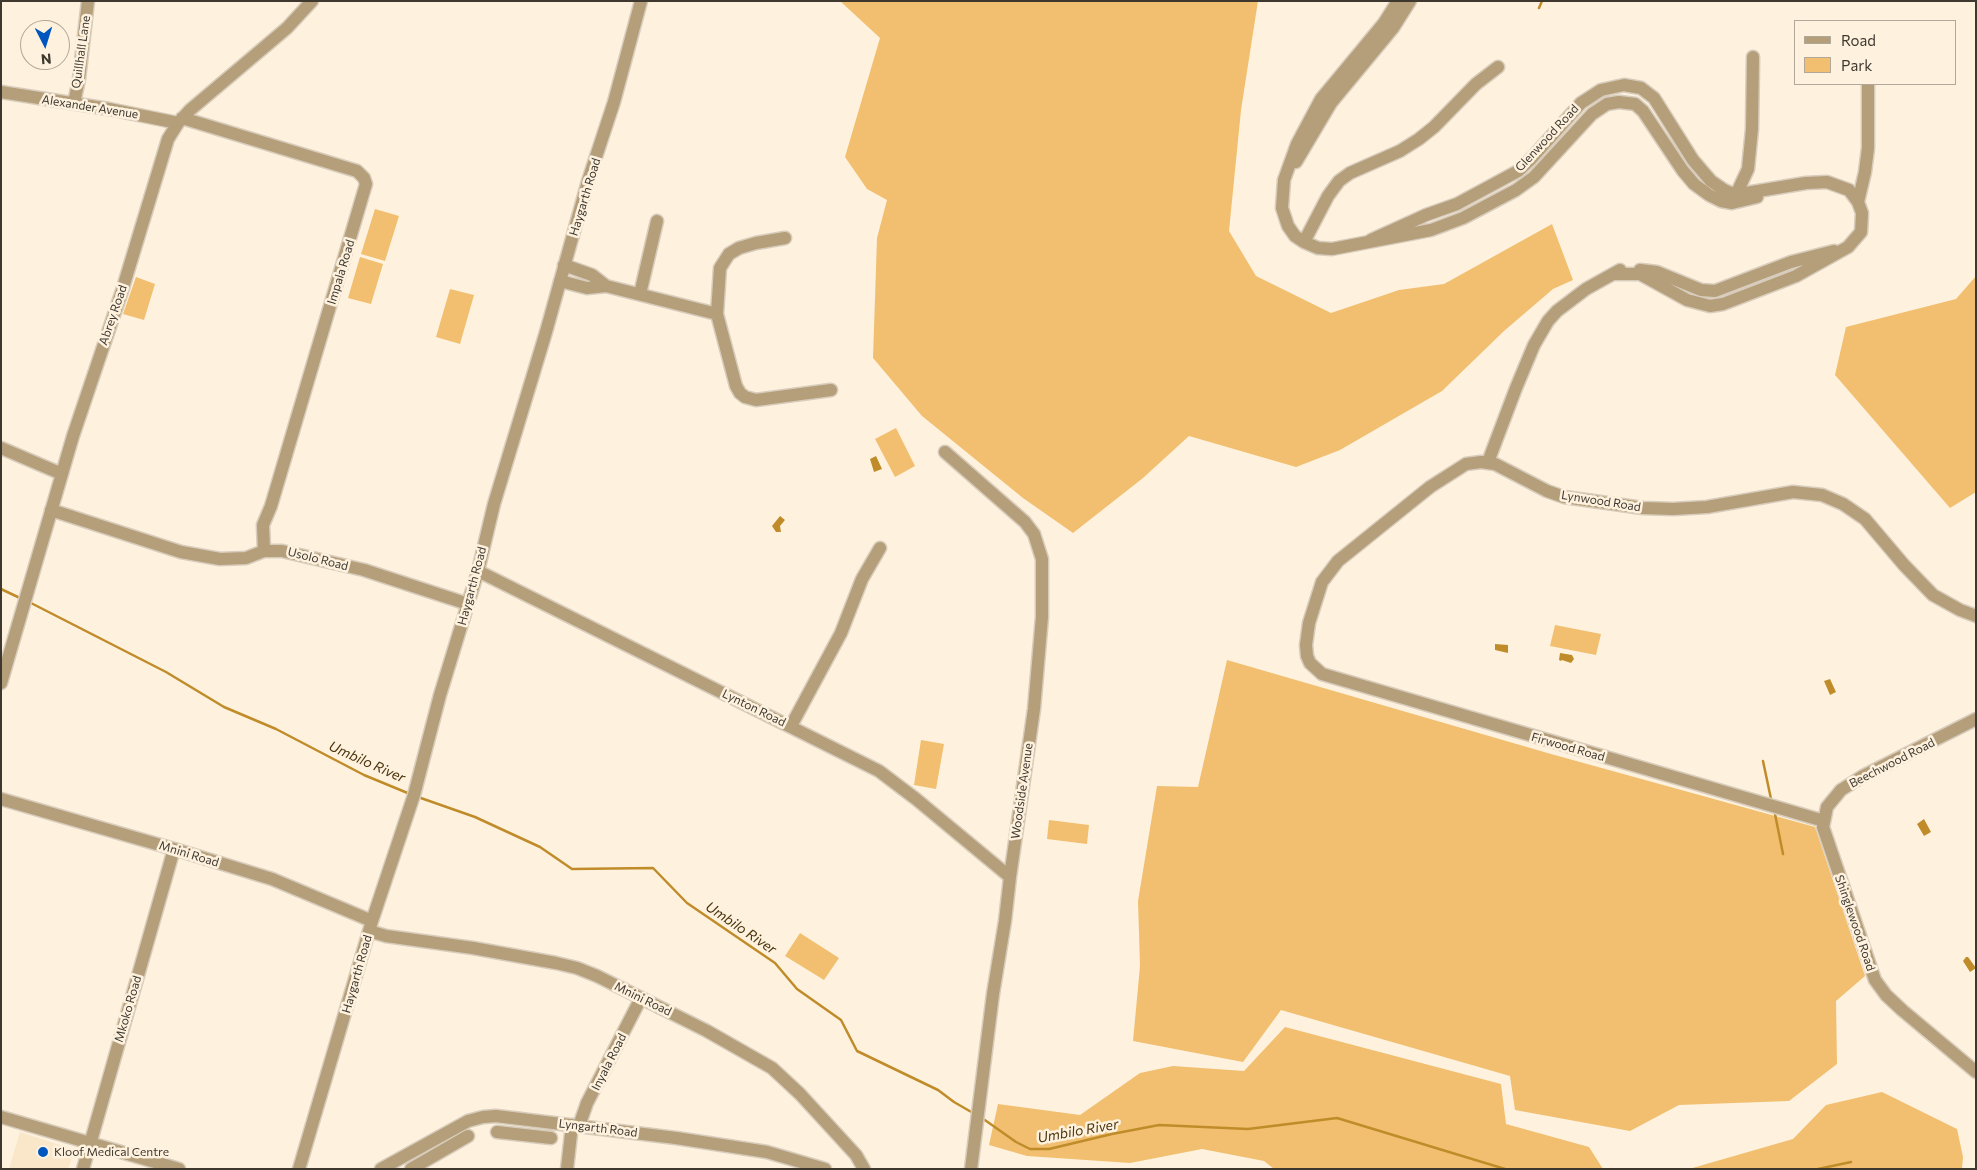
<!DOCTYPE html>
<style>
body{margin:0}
#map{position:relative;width:1977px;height:1170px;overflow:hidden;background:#fef2df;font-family:Commissioner,sans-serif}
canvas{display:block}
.frame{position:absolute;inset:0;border:2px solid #3e382f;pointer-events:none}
.legend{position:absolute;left:1794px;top:20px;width:162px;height:65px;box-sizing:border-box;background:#fef2df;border:1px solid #b1a899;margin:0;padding:6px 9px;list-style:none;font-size:15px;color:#3e382f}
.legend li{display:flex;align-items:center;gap:10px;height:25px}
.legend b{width:25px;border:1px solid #b1a899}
.north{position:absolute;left:20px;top:20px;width:50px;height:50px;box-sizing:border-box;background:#fef2df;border:1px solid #b1a899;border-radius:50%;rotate:175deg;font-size:14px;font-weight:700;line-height:20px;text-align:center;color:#3e382f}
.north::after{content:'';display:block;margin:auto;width:18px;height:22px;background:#0056bf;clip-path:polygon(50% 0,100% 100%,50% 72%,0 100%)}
</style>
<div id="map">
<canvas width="1977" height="1170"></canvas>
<div class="frame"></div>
<ul class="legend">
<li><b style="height:6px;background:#b59e7a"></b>Road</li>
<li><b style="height:14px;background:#f1bf6f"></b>Park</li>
</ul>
<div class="north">N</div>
</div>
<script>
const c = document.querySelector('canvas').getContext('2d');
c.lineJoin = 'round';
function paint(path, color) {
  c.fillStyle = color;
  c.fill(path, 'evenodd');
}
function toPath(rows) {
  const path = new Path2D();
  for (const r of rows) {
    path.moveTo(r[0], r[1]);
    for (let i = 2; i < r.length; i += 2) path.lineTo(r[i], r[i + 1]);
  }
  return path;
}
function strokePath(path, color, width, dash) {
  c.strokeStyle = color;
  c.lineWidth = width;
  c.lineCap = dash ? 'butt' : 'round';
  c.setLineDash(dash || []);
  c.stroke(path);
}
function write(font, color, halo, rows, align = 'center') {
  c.font = font + ' Commissioner,sans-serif';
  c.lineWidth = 5;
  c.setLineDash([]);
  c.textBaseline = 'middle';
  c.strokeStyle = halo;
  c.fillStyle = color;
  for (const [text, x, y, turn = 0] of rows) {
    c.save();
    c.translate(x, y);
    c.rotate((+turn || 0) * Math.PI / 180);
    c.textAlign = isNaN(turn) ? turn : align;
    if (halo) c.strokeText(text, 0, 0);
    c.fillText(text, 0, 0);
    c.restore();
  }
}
const built = toPath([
 [20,1132,72,1149,73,1154,68,1169,9,1169]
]);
const green = toPath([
 [840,1,1258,1,1241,110,1229,231,1256,276,1331,313,1399,290,1444,284,1552,224,1573,280,1553,289,1504,331,1442,391,1340,450,1296,467,1189,436,1143,478,1073,533,1023,498,922,416,873,358,877,238,887,200,867,189,845,157,880,38],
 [375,209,399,216,385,261,361,254],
 [360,257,383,264,371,304,348,298],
 [1976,276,1976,492,1950,508,1835,375,1846,327,1956,299],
 [136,277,155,284,144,320,123,314],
 [450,289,474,295,460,344,436,337],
 [896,428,915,466,895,477,875,439],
 [1555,625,1601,634,1596,655,1550,646],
 [1227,660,1551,754,1815,827,1865,976,1836,1001,1837,1064,1789,1101,1679,1105,1630,1131,1515,1110,1510,1076,1281,1010,1243,1062,1133,1041,1140,966,1138,901,1157,786,1198,787],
 [921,740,944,744,936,789,914,785],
 [1049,820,1089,825,1087,844,1047,839],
 [800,933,839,958,824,980,785,956],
 [1285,1027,1501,1084,1506,1124,1589,1147,1603,1169,1274,1169,1264,1161,1202,1149,1130,1163,1027,1156,989,1145,998,1104,1080,1115,1140,1073,1173,1066,1244,1071],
 [1882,1092,1957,1129,1963,1157,1962,1169,1689,1169,1793,1139,1826,1105]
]);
const water = toPath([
 [876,456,882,469,874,472,870,459],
 [780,516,785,520,780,526,781,532,776,532,772,526],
 [1495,644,1508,645,1508,653,1495,650],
 [1560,653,1572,655,1574,659,1571,663,1562,660,1561,661,1559,660],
 [1830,679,1836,692,1830,695,1824,681],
 [1924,819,1931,832,1924,836,1917,824],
 [1966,957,1968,957,1976,968,1970,972,1963,961]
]);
const stream = toPath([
 [1539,8,1542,1],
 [1,589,22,599],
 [29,602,166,672,224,707,276,729,364,775,410,794],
 [1763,761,1771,799],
 [418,797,475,817,540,847,572,869,653,868,687,903,775,963,797,989,841,1020,857,1051,938,1090,954,1102,973,1113],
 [1775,814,1783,854],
 [982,1118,1016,1142,1030,1149,1049,1149,1112,1134,1159,1125,1248,1129,1337,1118,1505,1169],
 [1818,1169,1851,1162]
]);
const minor = toPath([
 [1398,1,1384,23,1321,99,1297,144,1284,180,1282,208,1288,226,1295,236,1304,242,1318,248,1332,249,1431,230,1463,218,1516,190,1534,177,1592,114,1607,104,1619,102,1635,104,1643,111,1683,171,1694,184,1709,195,1721,201,1732,203,1757,197],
 [1,92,109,109,178,123],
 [74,103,79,79,88,1],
 [182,118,357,171,364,178,366,184,271,506,263,525,264,551],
 [1296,162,1331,103,1393,28,1410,1],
 [1734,199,1748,169,1752,129,1753,57],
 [1858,202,1865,172,1868,148,1868,84],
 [785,238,756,243,739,248,729,254,720,268,717,314,736,386,740,393,745,397,756,400,831,390],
 [1371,240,1426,215,1457,204,1518,171,1531,159,1581,103,1601,90,1624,85,1641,88,1654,98,1693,160,1711,181,1724,190,1731,193,1746,193,1806,183,1827,182,1849,190,1858,202,1862,213,1861,232,1848,247,1796,276,1723,304,1710,306,1687,300,1640,274,1613,274],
 [1304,242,1328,196,1339,181,1350,173,1400,151,1419,139,1434,127,1476,84,1498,67],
 [564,265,592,275,606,286],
 [1640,270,1657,272,1701,290,1715,291,1791,262,1834,251],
 [560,281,587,288,606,286,717,314],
 [640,294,657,221],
 [1,448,62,474],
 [945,452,1025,522,1034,534,1042,559,1042,617,1034,709,1010,877,1005,921,993,994,971,1169],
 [1488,462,1516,388,1534,345,1548,321,1557,311,1586,289,1620,270],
 [51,510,181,552,220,559,246,558,264,551,282,551,364,570,468,604],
 [478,571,879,771,916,799,1010,877],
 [1,683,73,436,122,291,168,139,178,123,190,110,287,28,312,1],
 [1976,719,1863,776,1841,790,1827,807,1823,827,1875,980,1886,995,1902,1010,1976,1072],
 [791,726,841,633,862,579,880,548],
 [1,799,174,849,272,879,372,921],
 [1824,821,1322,674,1310,663,1307,656,1306,645,1309,623,1322,582,1338,561,1430,487,1466,464,1481,462,1495,464,1547,491,1564,497,1643,508,1673,509,1707,507,1793,492,1822,495,1843,504,1865,519,1904,565,1933,595,1960,610,1976,616],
 [369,931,386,936,473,948,556,963,577,968,597,976,707,1031,772,1068,800,1094,856,1155,864,1169],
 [1,1117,179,1169],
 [579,1126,587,1103,641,998],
 [497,1132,551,1138],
 [83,1169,174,849],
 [299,1169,372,921,414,795,440,695,478,571,494,504,546,332,588,181,614,102,641,1],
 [381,1169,468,1121,483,1117,496,1116,676,1138,767,1152,825,1169],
 [411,1169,468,1136],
 [567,1169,572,1125]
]);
const markers = [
 [43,1152,6,"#0056bf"]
];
const streetNames = [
 ["Quillhall Lane",81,52,-82],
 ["Alexander Avenue",90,107,9],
 ["Glenwood Road",1547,138,-47],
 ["Haygarth Road",585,197,-73],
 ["Impala Road",341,272,-73],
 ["Abrey Road",113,315,-71],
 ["Lynwood Road",1601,501,9],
 ["Usolo Road",318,559,14],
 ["Haygarth Road",472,586,-75],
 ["Lynton Road",754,708,26],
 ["Firwood Road",1568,747,16],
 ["Beechwood Road",1892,763,-27],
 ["Woodside Avenue",1022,791,-82],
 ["Mnini Road",189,854,17],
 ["Shinglewood Road",1855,923,71],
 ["Haygarth Road",357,974,-74],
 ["Mnini Road",643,999,26],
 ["Mkoko Road",128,1009,-74],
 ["Inyala Road",609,1062,-63],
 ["Lyngarth Road",598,1128,7]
];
const poiNames = [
 ["Kloof Medical Centre",54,1152]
];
const waterNames = [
 ["Umbilo River",367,762,24],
 ["Umbilo River",741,928,34],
 ["Umbilo River",1078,1131,-10]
];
paint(built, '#fae6c8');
paint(green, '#f1bf6f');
paint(water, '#c08c2a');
strokePath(stream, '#c08c2a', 2.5);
strokePath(minor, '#d8cdbc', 15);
strokePath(minor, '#b59e7a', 12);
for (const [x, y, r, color] of markers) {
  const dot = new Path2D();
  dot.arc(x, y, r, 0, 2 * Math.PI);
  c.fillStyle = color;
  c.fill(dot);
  strokePath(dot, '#fef2df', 2);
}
write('12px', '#3e382f', '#fef2df', streetNames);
write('12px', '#3e382f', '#fef2df', poiNames, 'left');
write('italic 14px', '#4a350d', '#fef2df', waterNames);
</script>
